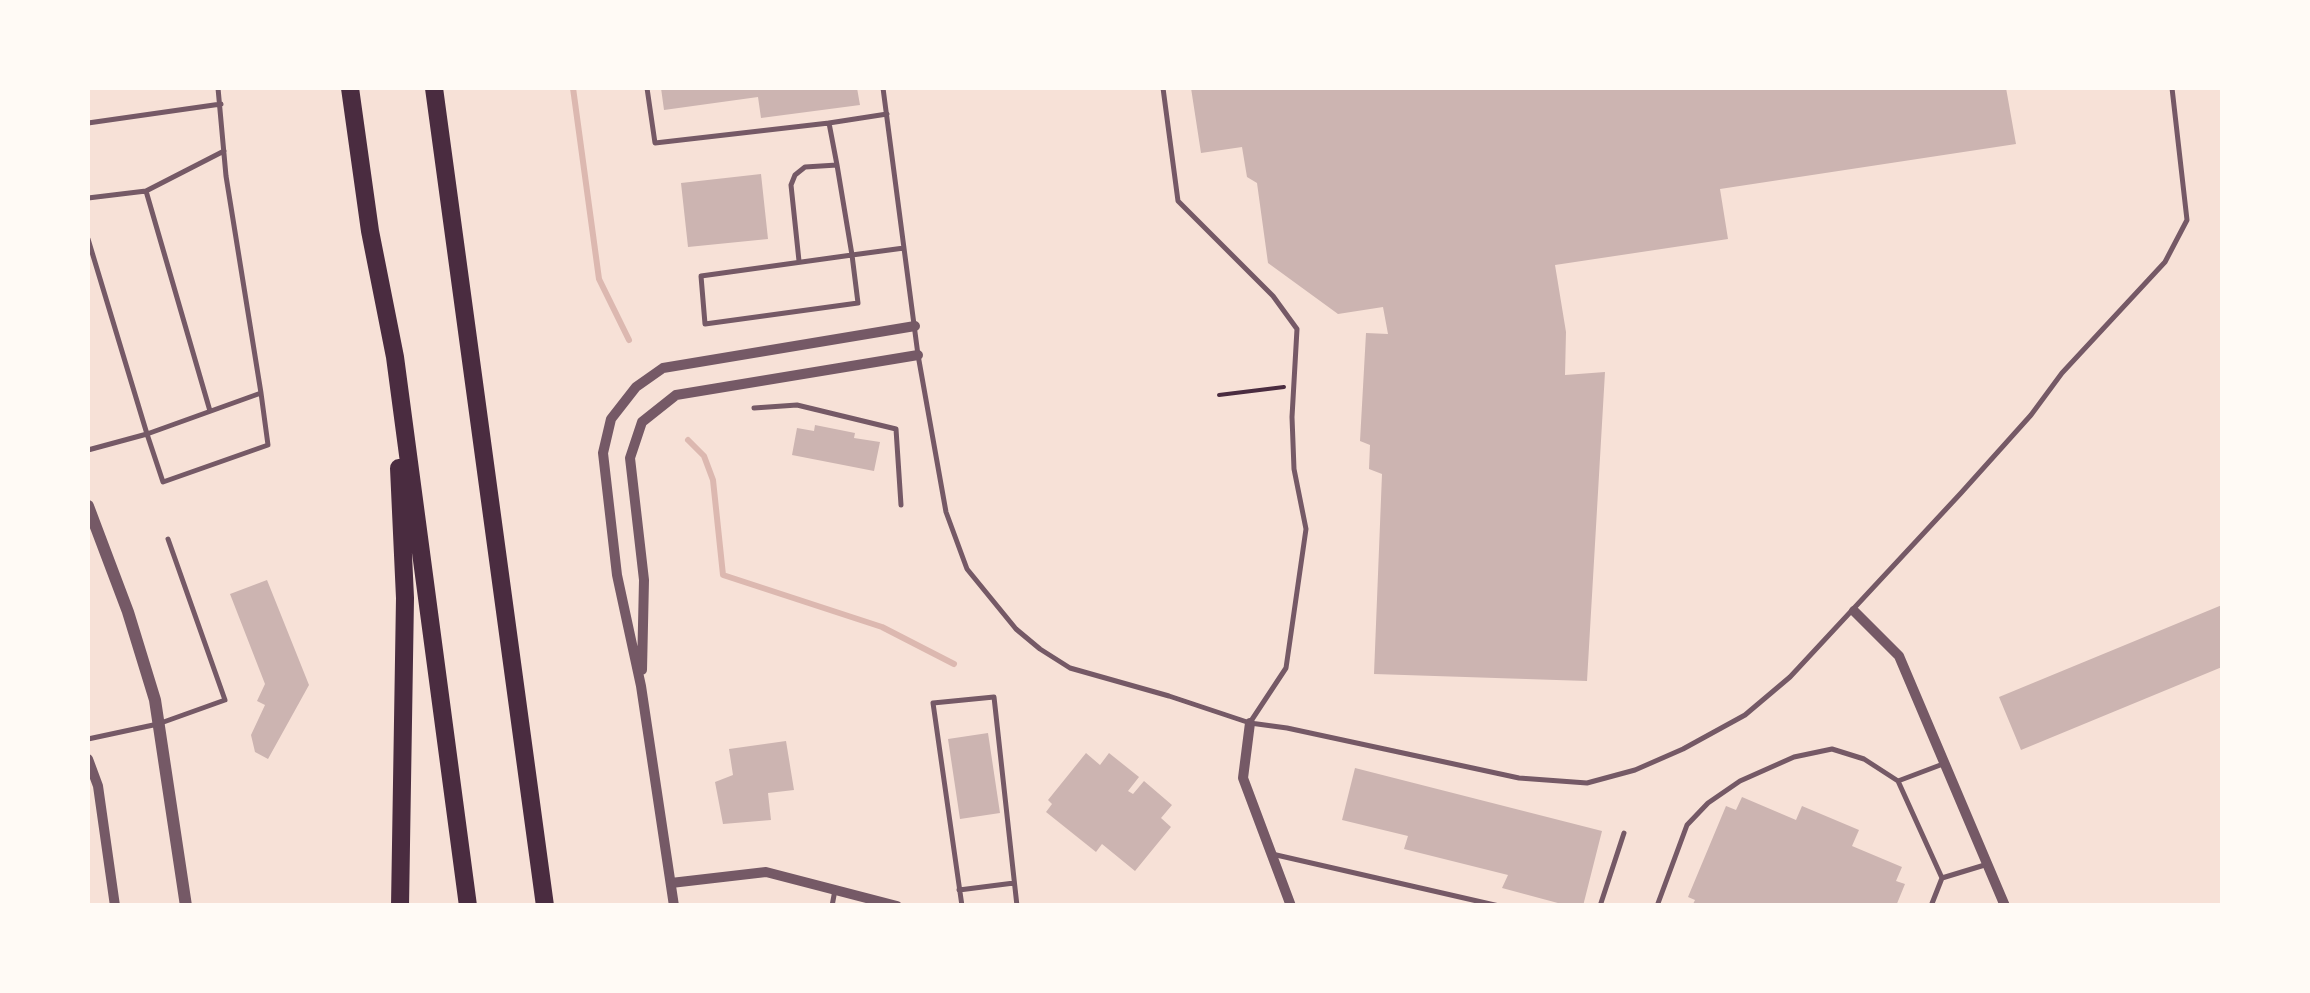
<!DOCTYPE html>
<style>
body{margin:0}
#map{position:relative;width:2310px;height:993px;overflow:hidden;background:#f7e1d7;font-family:"Exo 2",sans-serif}
canvas{display:block}
.frame{position:absolute;inset:0;border:90px solid #fffaf5;pointer-events:none}
</style>
<div id="map">
<canvas width="2310" height="993"></canvas>
<div class="frame"></div>
</div>
<script>
const c = document.querySelector('canvas').getContext('2d');
c.lineJoin = 'round';
function toPath(rows) {
  const path = new Path2D();
  for (const r of rows) {
    path.moveTo(r[0], r[1]);
    for (let i = 2; i < r.length; i += 2) path.lineTo(r[i], r[i + 1]);
  }
  return path;
}
function strokePath(path, color, width, dash) {
  c.strokeStyle = color;
  c.lineWidth = width;
  c.lineCap = dash ? 'butt' : 'round';
  c.setLineDash(dash || []);
  c.stroke(path);
}
function paint(path, color) {
  c.fillStyle = color;
  c.fill(path, 'evenodd');
}
const stream = toPath([
 [573,88,599,279,629,340],
 [688,440,704,456,713,480,723,575,882,627,954,664]
]);
const building = toPath([
 [661,88,857,88,860,105,761,118,758,97,664,110],
 [1191,88,2006,88,2016,144,1720,189,1728,239,1555,265,1566,332,1565,375,1605,372,1587,681,1374,674,1382,474,1369,469,1370,445,1360,441,1366,333,1388,334,1383,307,1338,314,1268,263,1257,183,1247,177,1242,147,1201,153],
 [761,174,768,239,688,247,681,183],
 [815,425,855,433,854,438,880,442,874,471,792,455,797,428,814,431],
 [267,580,309,685,268,759,255,752,251,735,265,705,257,701,265,684,230,594],
 [2222,605,2222,667,2021,750,1999,697],
 [988,733,1000,813,960,819,948,739],
 [786,741,794,790,768,793,771,820,723,824,715,782,733,775,729,749],
 [1086,753,1100,765,1109,753,1139,777,1128,791,1133,794,1144,781,1172,805,1161,818,1171,827,1135,871,1102,844,1096,852,1046,812,1052,804,1048,800],
 [1355,768,1602,831,1583,906,1569,906,1502,888,1508,875,1404,849,1408,836,1342,820],
 [1742,797,1796,820,1802,806,1859,830,1852,846,1902,867,1896,881,1905,884,1896,906,1692,906,1695,900,1688,897,1726,806,1736,810]
]);
const path = toPath([
 [1219,395,1284,387]
]);
const service = toPath([
 [218,88,226,176,261,393,147,434,163,482,268,445,261,393],
 [647,88,655,143,829,123],
 [883,88,918,355,946,512,967,569,1016,629,1040,649,1070,668,1169,696,1250,723,1287,728,1519,778,1587,783,1635,770,1683,749,1745,715,1790,677,1961,493,2031,415,2062,373,2165,262,2187,220,2172,88],
 [1163,88,1178,201,1273,296,1297,329,1292,417,1294,469,1306,529,1286,668,1251,721],
 [88,123,221,104],
 [837,165,829,123,887,114],
 [88,198,146,191],
 [88,239,147,434,88,450],
 [799,261,791,185,795,175,805,167,837,165,852,255,701,276,705,324,858,303,852,255,904,248],
 [754,408,797,405,896,429,901,505],
 [210,411,146,191,224,151],
 [88,739,158,724,225,700,168,539],
 [1898,781,1942,878],
 [1272,854,1499,906],
 [959,890,1014,883],
 [832,906,835,890],
 [962,906,933,703,994,697,1017,906],
 [1600,906,1624,833],
 [1657,906,1687,825,1708,803,1740,781,1794,757,1832,749,1864,759,1898,781,1943,764],
 [1931,906,1942,878,1988,864]
]);
const minor = toPath([
 [1854,611,1899,656,2005,906],
 [642,670,644,580,630,458,642,422,676,395,918,355],
 [1250,723,1243,778,1291,906],
 [88,759,98,786,115,906],
 [671,883,766,872,897,906],
 [674,906,641,686,617,575,603,453,611,419,636,387,663,368,915,326]
]);
const tertiary = toPath([
 [88,506,128,612,155,700,186,906]
]);
const motorway = toPath([
 [350,88,370,231,395,357,468,906],
 [434,88,545,906],
 [399,468,405,598,400,906]
]);
strokePath(stream, '#dcb8b0', 6);
paint(building, '#ccb4b1');
strokePath(path, '#4a2c40', 4);
strokePath(service, '#755966', 5);
strokePath(minor, '#755966', 10);
strokePath(tertiary, '#755966', 12);
strokePath(motorway, '#4a2c40', 18);
</script>
